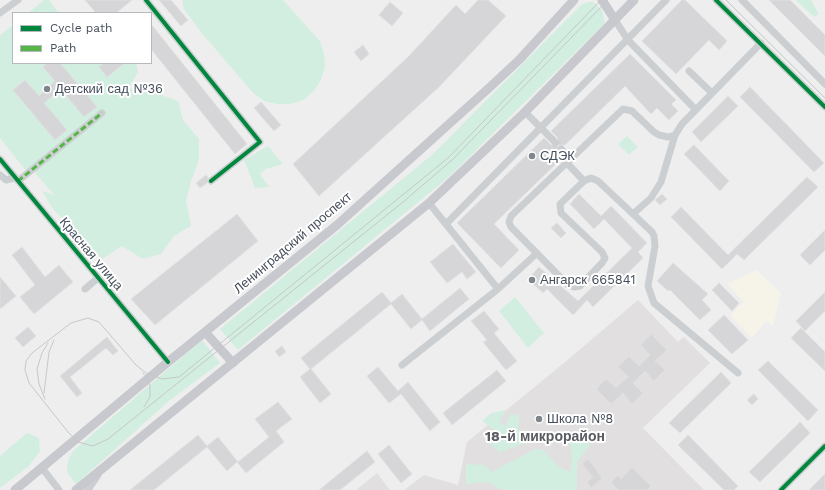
<!DOCTYPE html>
<meta charset="utf-8">
<style>
body{margin:0}
#map{position:relative;width:825px;height:490px;overflow:hidden;background:#efeeee;font-family:"Work Sans",sans-serif}
canvas{display:block}
.legend{position:absolute;left:12px;top:12px;width:140px;height:52px;box-sizing:border-box;background:#fff;border:1px solid #b5b8bd;margin:0;padding:5px 7px;list-style:none;font-size:12px;color:#454e5a}
.legend li{display:flex;align-items:center;gap:8px;height:20px}
.legend b{width:20px;border:1px solid #b5b8bd}
</style>
<div id="map">
<canvas width="825" height="490"></canvas>
<ul class="legend">
<li><b style="height:5px;background:#00873e"></b>Cycle path</li>
<li><b style="height:5px;background:#57b448"></b>Path</li>
</ul>
</div>
<script>
const c = document.querySelector('canvas').getContext('2d');
c.lineJoin = 'round';
function paint(path, color) {
  c.fillStyle = color;
  c.fill(path, 'evenodd');
}
function toPath(rows) {
  const path = new Path2D();
  for (const r of rows) {
    path.moveTo(r[0], r[1]);
    for (let i = 2; i < r.length; i += 2) path.lineTo(r[i], r[i + 1]);
  }
  return path;
}
function strokePath(path, color, width, dash) {
  c.strokeStyle = color;
  c.lineWidth = width;
  c.lineCap = dash ? 'butt' : 'round';
  c.setLineDash(dash || []);
  c.stroke(path);
}
function write(font, color, halo, rows, align = 'center') {
  c.font = font + ' "Work Sans",sans-serif';
  c.lineWidth = 4;
  c.setLineDash([]);
  c.textBaseline = 'middle';
  c.strokeStyle = halo;
  c.fillStyle = color;
  for (const [text, x, y, turn = 0] of rows) {
    c.save();
    c.translate(x, y);
    c.rotate((+turn || 0) * Math.PI / 180);
    c.textAlign = isNaN(turn) ? turn : align;
    if (halo) c.strokeText(text, 0, 0);
    c.fillText(text, 0, 0);
    c.restore();
  }
}
const commercial = toPath([
 [756,270,781,293,773,326,766,321,752,338,730,315,744,302,727,284]
]);
const education = toPath([
 [638,300,678,342,684,337,710,363,643,428,704,490,404,490,424,475,458,485,467,442,564,363],
 [377,473,390,490,356,490]
]);
const green = toPath([
 [44,0,49,0,59,13,28,13],
 [182,0,283,0,320,41,324,54,325,67,321,80,314,91,303,100,290,104,277,104,264,101,253,93,200,31,184,9],
 [796,0,811,0,819,14,814,17],
 [588,2,593,2,602,10,605,23,450,176,238,350,220,329,433,154,581,5],
 [13,25,13,63,136,63,138,72,128,89,140,87,178,101,183,120,199,139,199,160,191,181,186,201,191,226,174,236,161,254,143,259,122,246,102,259,53,209,42,191,54,195,31,168,26,171,0,138,0,35],
 [627,136,638,147,629,155,618,144],
 [268,146,283,164,266,169,260,174,269,187,255,188,244,160],
 [515,297,544,333,528,348,499,311],
 [202,340,220,363,169,401,76,484,67,472,68,460,73,451],
 [506,410,499,422,506,426,510,414,519,416,518,430,528,432,526,443,499,452,488,442,494,430,482,421,491,413],
 [581,432,590,445,577,462,577,490,504,490,486,482,466,484,466,464,484,465,492,472,535,449,544,450,558,466,570,472,572,460,570,443],
 [27,433,39,438,40,451,29,466,0,488,0,456]
]);
const building = toPath([
 [85,0,132,0,116,13,96,13,85,0],
 [159,0,171,0,188,20,181,26,159,0],
 [478,0,488,0,506,16,439,87,319,196,293,164,408,57,456,5,465,14,478,0],
 [682,0,685,0,727,41,719,50,709,40,676,74,642,41,682,0],
 [769,0,790,0,825,35,825,56,769,0],
 [390,2,403,13,392,26,379,15,390,2],
 [151,24,247,144,235,154,151,49,151,24],
 [363,45,369,54,361,61,354,52,363,45],
 [630,54,676,100,671,104,678,111,669,120,657,108,651,114,625,86,565,145,558,145,557,153,562,158,494,224,519,250,501,268,457,223,544,138,551,145,556,144,558,138,551,131,630,54],
 [47,63,60,63,97,107,84,117,61,89,44,103,67,130,55,140,13,90,25,80,39,96,55,81,43,67,47,63],
 [104,63,125,63,107,77,99,67,104,63],
 [750,87,824,163,814,172,740,97,750,87],
 [728,96,738,106,701,142,692,132,728,96],
 [261,102,281,125,274,131,254,108,261,102],
 [694,145,729,181,720,191,684,154,694,145],
 [206,175,208,177,207,183,200,188,196,183,206,175],
 [807,177,818,187,744,260,737,254,722,269,671,217,681,207,728,255,807,177],
 [579,194,601,216,611,206,647,243,638,252,643,258,593,307,587,300,573,315,547,289,543,293,528,279,539,267,578,301,632,248,604,219,594,229,570,204,579,194],
 [662,194,667,199,660,205,655,200,662,194],
 [237,214,258,241,155,325,131,299,237,214],
 [557,223,566,233,561,238,551,228,557,223],
 [825,230,825,250,810,265,800,255,825,230],
 [453,244,476,272,467,279,462,272,447,283,430,262,453,244],
 [22,247,45,277,59,265,73,282,34,314,20,297,35,285,12,255,22,247],
 [673,263,708,294,702,300,711,310,700,320,670,290,668,291,657,281,673,263],
 [0,277,16,296,0,309,0,277],
 [719,283,739,303,732,311,712,290,719,283],
 [460,288,469,299,430,331,422,320,411,329,391,304,311,369,331,394,320,403,300,377,310,369,301,358,382,292,391,303,402,294,422,319,460,288],
 [825,292,825,311,805,331,796,321,825,292],
 [484,311,499,329,494,333,517,361,506,370,483,342,487,340,471,321,484,311],
 [724,315,748,340,732,354,708,330,724,315],
 [28,327,36,336,23,347,15,338,28,327],
 [801,328,825,352,825,371,791,338,801,328],
 [651,334,667,350,655,361,665,370,654,381,645,371,633,383,643,393,632,404,623,393,611,404,596,389,606,379,616,388,628,377,618,367,629,356,639,366,650,355,641,345,651,334],
 [107,337,118,351,113,355,106,348,70,377,82,393,77,397,60,376,107,337],
 [282,346,286,352,279,357,275,351,282,346],
 [768,361,818,410,808,421,758,370,768,361],
 [378,367,398,391,408,382,440,422,430,431,401,394,389,403,367,376,378,367],
 [497,370,506,381,452,425,443,413,497,370],
 [721,372,731,383,680,433,669,423,721,372],
 [754,394,758,399,752,405,747,400,754,394],
 [278,402,292,419,276,431,284,442,246,473,237,462,227,471,207,447,154,490,130,490,198,435,207,446,218,437,238,462,269,437,255,419,278,402],
 [800,422,810,433,760,482,749,472,800,422],
 [688,435,738,486,734,490,724,490,678,445,688,435],
 [389,445,412,474,401,483,378,454,389,445],
 [367,451,375,462,340,490,319,490,367,451],
 [588,459,602,478,591,488,587,482,593,477,582,464,588,459],
 [632,467,651,486,647,490,618,490,611,482,618,475,621,479,632,467],
 [825,474,825,490,809,490,825,474]
]);
const minorTunnel = toPath([
 [553,140,561,149]
]);
const minor = toPath([
 [146,0,260,142,211,181],
 [716,0,825,107],
 [742,0,825,84],
 [0,13,18,0],
 [615,20,628,40,696,110],
 [689,71,712,93],
 [525,112,553,140],
 [561,149,570,158],
 [0,159,168,362],
 [566,162,584,181],
 [0,175,6,180,15,178],
 [18,181,102,113],
 [429,203,498,289],
 [633,214,598,181,591,178,584,181,560,204,561,213,602,252,605,258,602,263,580,286,574,287,568,285,511,227,509,222,511,216,623,109,632,111,654,132,659,135,668,137,675,135],
 [446,224,666,0],
 [85,289,98,278],
 [402,365,498,289,537,253],
 [738,373,654,303,648,286,655,246,654,236,652,232,633,214,651,198,661,182,675,135,682,124,761,43],
 [42,468,59,490],
 [88,490,98,475],
 [781,490,825,446]
]);
const major = toPath([
 [602,0,615,20],
 [205,332,233,363],
 [15,490,168,362,337,225,490,87,519,60,574,0],
 [76,490,429,203,525,112,634,0]
]);
const tram = toPath([
 [601,0,448,158,179,377,162,379,146,373,136,365,99,322,88,318,71,323,32,353,26,361,25,370,29,383,68,432,78,442,93,446,108,439,403,202,452,160,608,0],
 [726,0,825,98],
 [143,373,148,379,150,387,150,397,144,407],
 [44,393,49,352,54,340],
 [45,399,39,384,37,369,42,353,48,343]
]);
const quiet = toPath([
 [18,181,102,113]
]);
const cycleway = toPath([
 [146,0,260,142,211,181],
 [716,0,825,107],
 [0,159,168,362],
 [781,490,825,446]
]);
const markers = [
 [47,89,4,"#80868e"],
 [532,156,4,"#80868e"],
 [532,280,4,"#80868e"],
 [539,419,4,"#80868e"]
];
const poiNames = [
 ["Детский сад №36",55,89],
 ["СДЭК",540,156],
 ["Ангарск 665841",540,280],
 ["Школа №8",547,419]
];
const streetNames = [
 ["Ленинградский проспект",293,243,-40],
 ["Красная улица",91,254,50]
];
const neighbourhoodNames = [
 ["18-й микрорайон",545,437]
];
paint(commercial, '#f6f4e9');
paint(education, '#e1dfe0');
paint(green, '#d2eee0');
paint(building, '#d6d6d9');
strokePath(building, '#e0e0e1', 1);
strokePath(minorTunnel, '#cdced0', 7, [7, 3.5]);
strokePath(minor, '#cccfd2', 7);
strokePath(major, '#c7c9ce', 9);
strokePath(tram, '#c5c7c9', 1);
strokePath(quiet, '#57b448', 3, [6, 3]);
strokePath(cycleway, '#00873e', 4);
for (const [x, y, r, color] of markers) {
  const dot = new Path2D();
  dot.arc(x, y, r, 0, 2 * Math.PI);
  c.fillStyle = color;
  c.fill(dot);
  strokePath(dot, '#fff', 1.5);
}
write('13px', '#454e5a', '#fff', poiNames, 'left');
write('13px', '#454e5a', '#fff', streetNames);
write('bold 14px', '#5a5c62', '#fff', neighbourhoodNames);
</script>
